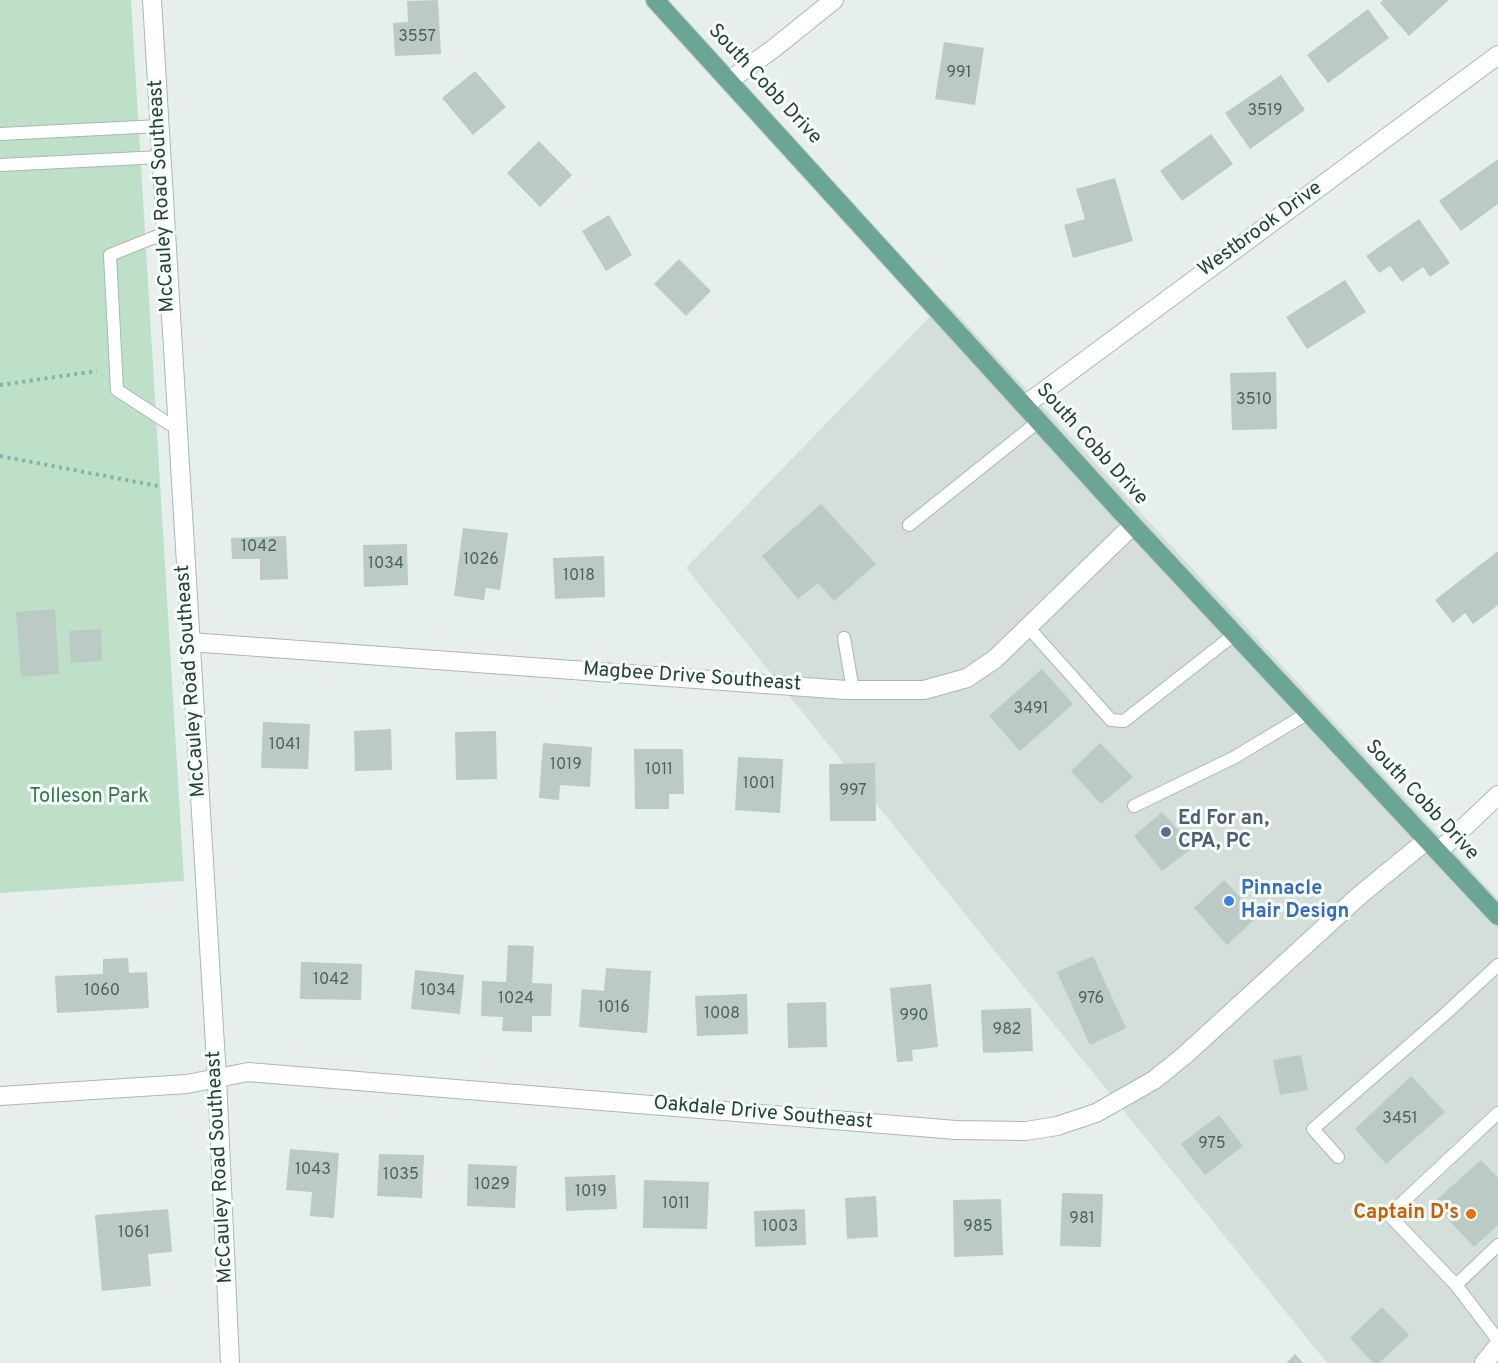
<!DOCTYPE html>
<style>
body{margin:0}
canvas{display:block;background:#e6efeb}
</style>
<canvas width="1498" height="1363"></canvas>
<script>
const c = document.querySelector('canvas').getContext('2d');
c.lineJoin = 'round';
function paint(path, color) {
  c.fillStyle = color;
  c.fill(path, 'evenodd');
}
function toPath(rows) {
  const path = new Path2D();
  for (const r of rows) {
    path.moveTo(r[0], r[1]);
    for (let i = 2; i < r.length; i += 2) path.lineTo(r[i], r[i + 1]);
  }
  return path;
}
function strokePath(path, color, width, dash) {
  c.strokeStyle = color;
  c.lineWidth = width;
  c.lineCap = dash ? 'butt' : 'round';
  c.setLineDash(dash || []);
  c.stroke(path);
}
function write(font, color, halo, rows, align = 'center') {
  c.font = font + ' Overpass,sans-serif';
  c.lineWidth = 6;
  c.setLineDash([]);
  c.textBaseline = 'middle';
  c.strokeStyle = halo;
  c.fillStyle = color;
  for (const [text, x, y, turn = 0] of rows) {
    c.save();
    c.translate(x, y);
    c.rotate((+turn || 0) * Math.PI / 180);
    c.textAlign = isNaN(turn) ? turn : align;
    if (halo) c.strokeText(text, 0, 0);
    c.fillText(text, 0, 0);
    c.restore();
  }
}
const built = toPath([
 [945,301,1498,899,1498,1363,1327,1363,686,568]
]);
const green = toPath([
 [0,0,131,0,184,881,0,893]
]);
const building = toPath([
 [438,0,441,54,395,56,393,23,408,22,407,1],
 [1383,0,1449,0,1409,36,1380,3],
 [1368,9,1389,38,1328,83,1307,55],
 [944,42,984,48,975,105,935,99],
 [475,71,506,107,473,135,442,98],
 [1281,75,1305,110,1250,149,1225,113],
 [1211,134,1233,164,1182,201,1160,171],
 [539,141,572,175,540,207,507,173],
 [1498,159,1498,204,1461,231,1439,201],
 [1115,178,1133,241,1073,258,1064,225,1085,219,1076,189],
 [609,215,632,255,606,271,582,231],
 [1419,219,1450,263,1430,277,1423,267,1402,282,1390,266,1379,273,1366,256],
 [679,259,711,291,686,316,654,284],
 [1345,280,1366,312,1307,349,1286,317],
 [1276,372,1277,429,1232,430,1230,373],
 [821,504,876,564,834,601,818,583,798,599,762,556],
 [463,528,508,533,500,590,486,588,484,600,454,596],
 [286,536,288,579,260,580,260,559,232,559,231,538],
 [407,544,408,585,364,587,363,545],
 [1498,551,1498,605,1473,624,1465,613,1453,623,1435,600],
 [604,556,605,597,555,599,553,558],
 [55,609,59,674,21,677,16,612],
 [101,629,102,661,71,663,69,631],
 [1042,669,1073,704,1020,751,989,716],
 [263,722,310,724,308,769,261,768],
 [391,729,392,770,355,771,354,731],
 [496,731,497,779,456,780,455,732],
 [543,743,592,747,590,787,560,785,559,800,539,798],
 [1100,743,1133,777,1101,804,1071,771],
 [634,749,683,749,684,794,669,794,669,809,635,809],
 [738,757,783,759,780,813,735,810],
 [875,763,876,821,830,821,829,764],
 [1162,812,1194,847,1162,871,1134,836],
 [1224,880,1258,916,1227,945,1194,908],
 [508,945,534,946,532,983,552,984,551,1016,532,1016,532,1032,502,1031,503,1017,481,1016,482,981,506,982],
 [1093,956,1126,1028,1090,1045,1057,972],
 [128,958,129,973,147,972,149,1008,57,1013,55,976,103,974,103,959],
 [301,962,362,964,361,1000,300,999],
 [606,968,651,971,647,1033,579,1027,582,989,604,991],
 [415,970,464,975,460,1014,411,1009],
 [931,984,938,1047,912,1050,913,1061,897,1062,890,988],
 [747,994,748,1034,697,1036,695,996],
 [826,1002,827,1047,788,1048,787,1003],
 [1031,1008,1033,1051,983,1053,981,1010],
 [1301,1055,1308,1090,1280,1095,1273,1060],
 [1411,1076,1445,1112,1386,1164,1355,1129],
 [1219,1115,1243,1146,1205,1175,1181,1144],
 [290,1149,339,1153,334,1218,310,1216,312,1192,286,1190],
 [379,1154,424,1155,422,1198,377,1196],
 [1481,1160,1498,1178,1498,1225,1474,1247,1433,1203],
 [468,1164,517,1166,515,1208,467,1206],
 [615,1175,617,1209,566,1211,565,1177],
 [644,1180,709,1182,707,1229,643,1228],
 [1062,1193,1103,1194,1101,1247,1060,1246],
 [876,1196,878,1237,847,1239,845,1198],
 [1001,1199,1003,1255,954,1257,953,1200],
 [168,1209,172,1252,148,1254,151,1286,102,1291,95,1215],
 [805,1209,806,1245,755,1247,754,1211],
 [1382,1307,1409,1335,1379,1363,1373,1363,1350,1338],
 [1295,1354,1303,1363,1286,1363]
]);
const path = toPath([
 [0,385,97,371],
 [0,456,158,486]
]);
const lane = toPath([
 [0,134,159,126],
 [0,165,161,157],
 [165,233,110,255,117,390,177,429],
 [909,525,1039,421],
 [1028,627,1111,720,1124,721,1235,634],
 [844,638,853,690],
 [1134,806,1235,757,1308,713],
 [1498,1113,1389,1215,1456,1285,1498,1340],
 [1338,1157,1313,1129,1443,1016,1498,965],
 [1456,1285,1498,1245]
]);
const street = toPath([
 [730,80,773,49,834,0],
 [1025,405,1498,55],
 [190,642,846,690,924,690,967,678,995,659,1133,525],
 [1438,852,1498,795],
 [0,1096,187,1084,248,1072,956,1130,1026,1131,1057,1126,1096,1113,1154,1080,1185,1055,1360,895,1427,840],
 [1484,1363,1498,1346]
]);
const secondary = toPath([
 [152,0,217,1078,230,1363]
]);
const primary = toPath([
 [655,0,1133,525,1498,916]
]);
const markers = [
 [1166,832,6,"#5c6f8a"],
 [1229,901,6,"#3f7fe0"],
 [1471,1214,6,"#e8710a"]
];
const numberNames = [
 ["3557",417,38],
 ["991",959,74],
 ["3519",1265,112],
 ["3510",1254,401],
 ["1042",259,548],
 ["1026",481,561],
 ["1034",386,565],
 ["1018",579,577],
 ["3491",1031,710],
 ["1041",285,746],
 ["1019",566,766],
 ["1011",659,771],
 ["1001",759,785],
 ["997",853,792],
 ["1042",331,981],
 ["1060",102,992],
 ["1034",438,992],
 ["1024",516,1000],
 ["976",1091,1000],
 ["1016",614,1009],
 ["1008",722,1015],
 ["990",914,1017],
 ["982",1007,1031],
 ["3451",1400,1120],
 ["975",1212,1145],
 ["1043",313,1171],
 ["1035",401,1176],
 ["1029",492,1186],
 ["1019",591,1193],
 ["1011",676,1205],
 ["981",1082,1220],
 ["1003",780,1228],
 ["985",978,1228],
 ["1061",134,1234]
];
const streetNames = [
 ["South Cobb Drive",764,85,47],
 ["McCauley Road Southeast",163,196,-93],
 ["Westbrook Drive",1261,230,-36],
 ["South Cobb Drive",1091,445,48],
 ["Magbee Drive Southeast",692,678,4],
 ["McCauley Road Southeast",192,681,-94],
 ["South Cobb Drive",1421,801,47],
 ["Oakdale Drive Southeast",763,1114,5],
 ["McCauley Road Southeast",221,1167,-93]
];
const parkNames = [
 ["Tolleson Park",89,798]
];
const serviceNames = [
 ["Ed For an,",1178,820],
 ["CPA, PC",1178,843]
];
const shopNames = [
 ["Pinnacle",1241,890],
 ["Hair Design",1241,913]
];
const foodNames = [
 ["Captain D's",1459,1214]
];
paint(built, '#d4dfda');
paint(green, '#bfe0c8');
paint(building, '#bbcac4');
strokePath(lane, '#a8b8b2', 14);
strokePath(street, '#a8b8b2', 20);
strokePath(secondary, '#a4bbb3', 20);
strokePath(primary, '#c2cac8', 20);
strokePath(path, '#86b3a5', 4, [3, 4.5]);
strokePath(lane, '#fff', 12);
strokePath(street, '#fff', 18);
strokePath(secondary, '#fff', 18);
strokePath(primary, '#6aa596', 18);
for (const [x, y, r, color] of markers) {
  const dot = new Path2D();
  dot.arc(x, y, r, 0, 2 * Math.PI);
  c.fillStyle = color;
  c.fill(dot);
  strokePath(dot, '#f7fbf9', 2);
}
write('16px', '#4a645c', null, numberNames);
write('20px', '#24423a', '#f7fbf9', streetNames);
write('20px', '#2d7a4b', '#f7fbf9', parkNames);
write('bold 20px', '#4e5e75', '#f7fbf9', serviceNames, 'left');
write('bold 20px', '#366cbe', '#f7fbf9', shopNames, 'left');
write('bold 20px', '#c56008', '#f7fbf9', foodNames, 'right');
</script>
